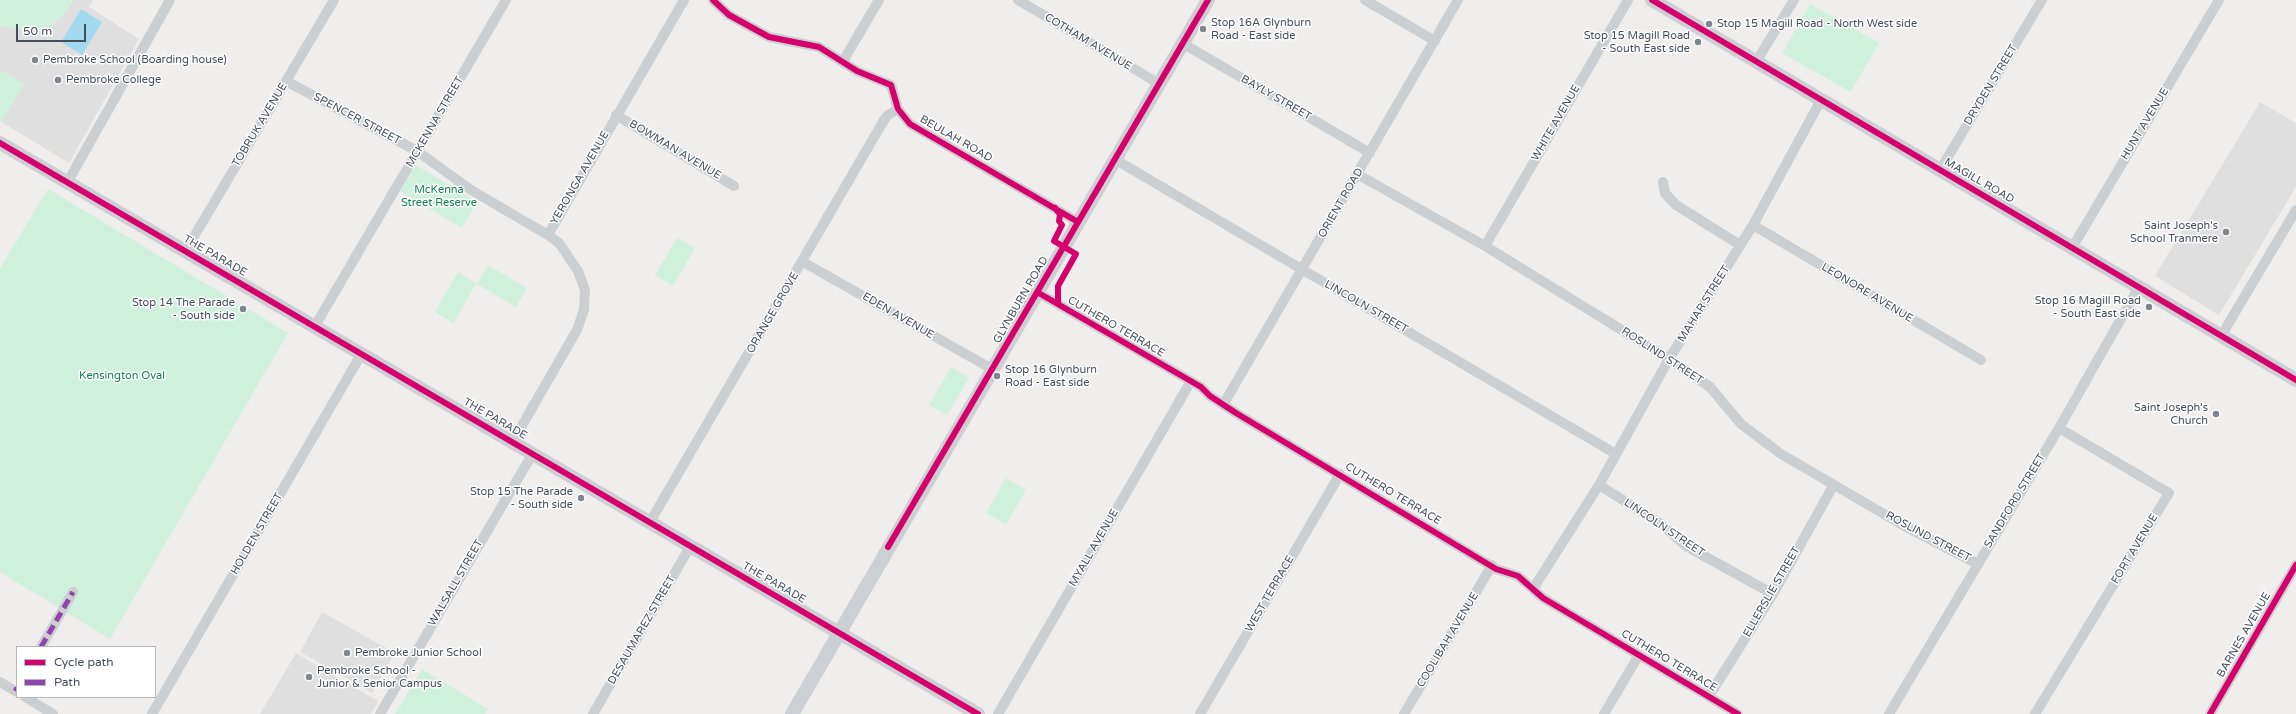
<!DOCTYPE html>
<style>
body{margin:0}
#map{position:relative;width:2296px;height:714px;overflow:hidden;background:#efeeed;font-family:"Varela Round",sans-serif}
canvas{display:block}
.legend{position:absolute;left:16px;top:646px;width:140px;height:52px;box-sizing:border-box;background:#fff;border:1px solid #b4b8bd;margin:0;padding:5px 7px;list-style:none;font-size:12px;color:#444e5b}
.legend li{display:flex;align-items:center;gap:8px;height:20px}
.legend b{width:20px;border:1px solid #b4b8bd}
.scale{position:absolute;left:16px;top:24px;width:70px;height:18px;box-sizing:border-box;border:2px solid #444e5b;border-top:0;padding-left:5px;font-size:12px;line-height:14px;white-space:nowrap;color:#444e5b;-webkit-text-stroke:3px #fff;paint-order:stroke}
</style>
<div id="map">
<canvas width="2296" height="714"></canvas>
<ul class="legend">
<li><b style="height:5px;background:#d6006c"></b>Cycle path</li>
<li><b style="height:5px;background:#8e44ad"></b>Path</li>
</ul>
<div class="scale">50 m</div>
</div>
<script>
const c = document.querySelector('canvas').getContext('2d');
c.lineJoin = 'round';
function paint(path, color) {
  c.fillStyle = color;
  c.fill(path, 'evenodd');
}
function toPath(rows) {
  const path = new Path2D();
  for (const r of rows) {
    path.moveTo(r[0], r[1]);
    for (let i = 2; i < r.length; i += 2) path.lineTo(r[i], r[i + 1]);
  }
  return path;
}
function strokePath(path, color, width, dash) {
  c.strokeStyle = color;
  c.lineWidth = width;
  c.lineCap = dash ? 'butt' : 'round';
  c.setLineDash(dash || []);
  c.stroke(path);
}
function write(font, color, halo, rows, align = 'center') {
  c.font = font + ' "Varela Round",sans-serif';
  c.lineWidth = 3;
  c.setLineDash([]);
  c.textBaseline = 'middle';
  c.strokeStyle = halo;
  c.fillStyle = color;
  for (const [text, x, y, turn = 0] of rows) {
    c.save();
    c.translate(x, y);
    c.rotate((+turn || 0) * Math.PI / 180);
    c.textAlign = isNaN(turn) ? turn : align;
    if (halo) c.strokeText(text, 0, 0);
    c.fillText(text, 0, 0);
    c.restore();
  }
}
const education = toPath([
 [0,0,93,0,89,7,139,39,69,163,0,121],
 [2260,102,2296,123,2296,187,2219,315,2155,276],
 [322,612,395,653,372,693,300,652],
 [296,653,378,701,371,714,260,714]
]);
const green = toPath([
 [0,0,74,0,58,21,44,29,31,32,0,26],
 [1810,4,1879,43,1851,92,1782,53],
 [0,70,24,84,2,122,0,121],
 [416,165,477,202,462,228,400,191],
 [48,189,288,333,110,639,0,572,0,268],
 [677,238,695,248,673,286,655,275],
 [488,265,527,288,516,307,477,284],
 [458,272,476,283,454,323,435,312],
 [951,367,969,378,947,415,929,405],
 [1006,478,1026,490,1006,525,986,513],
 [422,669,488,709,485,714,395,714]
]);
const water = toPath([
 [81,9,102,22,82,55,61,42]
]);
const minor = toPath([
 [713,0,729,15,769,37,819,47,857,71,891,85,898,109,910,124,1078,222],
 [1018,0,1158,83],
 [1365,0,1435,41],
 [1182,43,1370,153],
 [843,61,879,0],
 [1756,62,1794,0],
 [286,81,417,151,471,190,548,235],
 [616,115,734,186],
 [1116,160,1616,454],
 [1940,170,2042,0],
 [1357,174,1485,246,1669,359,1710,387,1741,424,1781,454,1908,528,1978,564],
 [1663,182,1665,193,1676,205,1740,245],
 [67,183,170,0],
 [1753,225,1981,360],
 [1485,246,1628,0],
 [2072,248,2219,0],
 [186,250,334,0],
 [803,262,992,369],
 [1037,292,1201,387,1210,396,1236,413,1496,569,1518,576,1543,598,1738,714],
 [315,326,506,0],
 [2221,336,2296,210],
 [1223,405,1458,0],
 [513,441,577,330,584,310,585,290,578,271,559,243,548,235,684,0],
 [1599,485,1661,524,1686,546,1773,594],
 [650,522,884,120,888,115,898,109],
 [1533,589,1599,485,1669,359,1753,225,1821,100],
 [41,647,73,592],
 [0,682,17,692],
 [1709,696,1773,594,1833,486],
 [25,697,53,714],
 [152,714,362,353],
 [380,714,533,453],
 [593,714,691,545],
 [998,714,1191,381],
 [1200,714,1340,474],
 [1404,714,1492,565],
 [1604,714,1639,655],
 [1889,714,2059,428,2139,287],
 [2035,714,2169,493,2059,428],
 [2210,714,2296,565]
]);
const secondary = toPath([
 [1652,0,2296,380],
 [0,143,978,714],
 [792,714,1208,0]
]);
const quiet = toPath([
 [41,647,73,592],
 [15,691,17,688]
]);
const cycleway = toPath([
 [713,0,729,15,769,37,819,47,857,71,891,85,898,109,910,124,1078,222],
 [1652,0,2296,380],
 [0,143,978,714],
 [1055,208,1060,214,1059,221,1062,225,1054,241,1076,254,1058,286,1058,304],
 [1037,292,1201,387,1210,396,1236,413,1496,569,1518,576,1543,598,1738,714],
 [888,547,1208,0],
 [2210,714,2296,565]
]);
const markers = [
 [1709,24,4,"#80868e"],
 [1203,29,4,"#80868e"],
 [1698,42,4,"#80868e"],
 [35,60,4,"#80868e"],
 [58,80,4,"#80868e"],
 [2226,232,4,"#80868e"],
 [2149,307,4,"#80868e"],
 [243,309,4,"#80868e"],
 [997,376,4,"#80868e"],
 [2216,414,4,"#80868e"],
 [581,498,4,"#80868e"],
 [347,653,4,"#80868e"],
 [309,677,4,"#80868e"]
];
const poiNames = [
 ["Stop 16A Glynburn",1211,23],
 ["Road - East side",1211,36],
 ["Stop 15 Magill Road - North West side",1717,24],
 ["Stop 15 Magill Road",1690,36,"right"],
 ["- South East side",1690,49,"right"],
 ["Pembroke School (Boarding house)",43,60],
 ["Pembroke College",66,80],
 ["Saint Joseph's",2218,226,"right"],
 ["School Tranmere",2218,239,"right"],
 ["Stop 16 Magill Road",2141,301,"right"],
 ["- South East side",2141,314,"right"],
 ["Stop 14 The Parade",235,303,"right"],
 ["- South side",235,316,"right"],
 ["Stop 16 Glynburn",1005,370],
 ["Road - East side",1005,383],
 ["Saint Joseph's",2208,408,"right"],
 ["Church",2208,421,"right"],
 ["Stop 15 The Parade",573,492,"right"],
 ["- South side",573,505,"right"],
 ["Pembroke Junior School",355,653],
 ["Pembroke School -",317,671],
 ["Junior & Senior Campus",317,684]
];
const streetNames = [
 ["COTHAM AVENUE",1088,42,31],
 ["DRYDEN STREET",1991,85,-59],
 ["BAYLY STREET",1276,98,30],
 ["SPENCER STREET",357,119,28],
 ["MCKENNA STREET",435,122,-60],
 ["WHITE AVENUE",1556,123,-60],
 ["HUNT AVENUE",2145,124,-59],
 ["TOBRUK AVENUE",260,125,-59],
 ["BEULAH ROAD",956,139,30],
 ["BOWMAN AVENUE",675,150,31],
 ["YERONGA AVENUE",580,178,-60],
 ["MAGILL ROAD",1979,181,30],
 ["ORIENT ROAD",1341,203,-60],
 ["THE PARADE",215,256,30],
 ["LEONORE AVENUE",1867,293,31],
 ["GLYNBURN ROAD",1021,300,-60],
 ["MAHAR STREET",1704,304,-58],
 ["LINCOLN STREET",1366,307,30],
 ["ORANGE GROVE",773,313,-60],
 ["EDEN AVENUE",898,316,30],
 ["CUTHERO TERRACE",1116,327,30],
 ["ROSLIND STREET",1662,356,33],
 ["THE PARADE",495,419,30],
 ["CUTHERO TERRACE",1393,494,31],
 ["SANDFORD STREET",2015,501,-59],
 ["LINCOLN STREET",1664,528,34],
 ["HOLDEN STREET",257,534,-60],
 ["ROSLIND STREET",1928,537,28],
 ["MYALL AVENUE",1094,548,-60],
 ["FORT AVENUE",2135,549,-59],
 ["WALSALL STREET",456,583,-60],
 ["THE PARADE",774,583,30],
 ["ELLERSLIE STREET",1772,592,-60],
 ["WEST TERRACE",1270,594,-60],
 ["DESAUMAREZ STREET",642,630,-60],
 ["BARNES AVENUE",2244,635,-60],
 ["COOLIBAH AVENUE",1448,640,-59],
 ["CUTHERO TERRACE",1669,661,31]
];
const parkNames = [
 ["McKenna",439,190],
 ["Street Reserve",439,203],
 ["Kensington Oval",122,376]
];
paint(education, '#e0dfdf');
paint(green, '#d0f0de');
paint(water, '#a3d9ef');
strokePath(minor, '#cccfd1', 10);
strokePath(secondary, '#cccfd3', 14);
strokePath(quiet, '#8e44ad', 5, [10, 5]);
strokePath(cycleway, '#d6006c', 6);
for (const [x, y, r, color] of markers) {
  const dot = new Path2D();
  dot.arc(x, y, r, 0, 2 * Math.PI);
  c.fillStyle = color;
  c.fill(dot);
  strokePath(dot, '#fff', 1.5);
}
write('11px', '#444e5b', '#fff', poiNames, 'left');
write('11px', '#444e5b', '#fff', streetNames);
write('11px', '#127f52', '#fff', parkNames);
</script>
